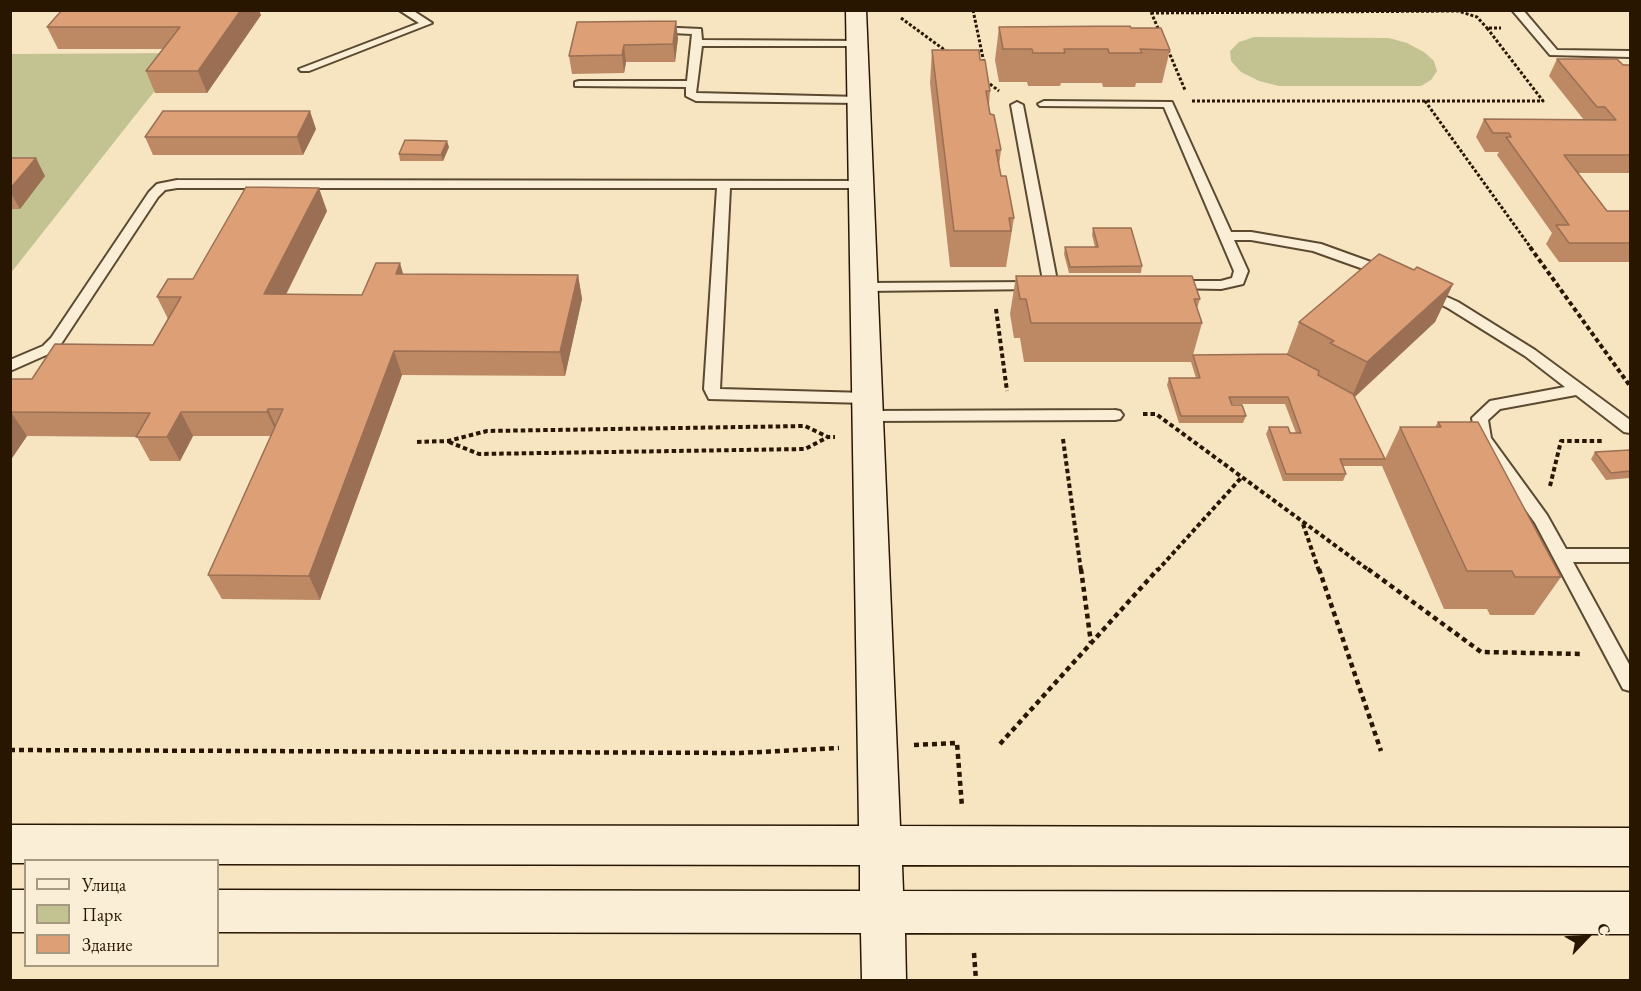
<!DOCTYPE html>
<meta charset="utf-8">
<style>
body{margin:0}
#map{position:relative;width:1641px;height:991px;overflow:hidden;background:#f7e5c2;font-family:"EB Garamond",serif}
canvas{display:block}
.frame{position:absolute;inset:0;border:12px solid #281600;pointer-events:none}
.legend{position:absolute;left:24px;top:859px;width:195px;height:108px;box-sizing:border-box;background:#faeed7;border:2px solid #a69881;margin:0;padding:8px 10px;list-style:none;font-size:18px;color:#281600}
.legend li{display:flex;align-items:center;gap:12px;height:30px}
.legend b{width:30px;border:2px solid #a69881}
.north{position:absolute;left:1557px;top:907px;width:60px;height:60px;-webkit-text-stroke:4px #faeed7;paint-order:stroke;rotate:65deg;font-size:16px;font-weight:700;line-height:24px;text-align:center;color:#281600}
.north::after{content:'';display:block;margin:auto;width:21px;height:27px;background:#281600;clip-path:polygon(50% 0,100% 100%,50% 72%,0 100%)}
</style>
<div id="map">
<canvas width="1641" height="991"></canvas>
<div class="frame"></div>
<ul class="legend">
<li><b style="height:8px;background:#faeed7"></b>Улица</li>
<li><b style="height:16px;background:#c2c390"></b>Парк</li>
<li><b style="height:16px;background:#dc9f76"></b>Здание</li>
</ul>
<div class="north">С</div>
</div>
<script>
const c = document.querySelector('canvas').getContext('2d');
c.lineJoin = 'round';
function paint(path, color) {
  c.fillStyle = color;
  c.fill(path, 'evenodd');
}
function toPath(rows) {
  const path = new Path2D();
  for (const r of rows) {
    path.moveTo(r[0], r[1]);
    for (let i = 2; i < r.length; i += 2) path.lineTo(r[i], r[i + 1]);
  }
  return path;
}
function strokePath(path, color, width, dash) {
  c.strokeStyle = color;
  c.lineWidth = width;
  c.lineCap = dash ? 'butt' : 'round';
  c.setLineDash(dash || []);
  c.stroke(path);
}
const green = toPath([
 [1254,37,1389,38,1407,43,1424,52,1434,61,1437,71,1431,80,1421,86,1279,86,1259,81,1241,72,1231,61,1230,51,1239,42],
 [185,53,130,122,10,274,10,54]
]);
const pathFar2 = toPath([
 [973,10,984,63],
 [1151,12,1160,33],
 [1151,13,1458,11,1477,17,1487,28],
 [901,18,946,51],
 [1168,50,1185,90],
 [986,81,999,91],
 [1192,101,1543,101,1487,28,1501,28],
 [1425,101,1531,248]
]);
const pathFar1 = toPath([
 [1530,247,1630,386],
 [996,309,1007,391],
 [1143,414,1156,414,1370,571],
 [1063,439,1081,571],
 [417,442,448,441,487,431,805,426,828,437,835,437],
 [449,442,479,454,805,449,828,437],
 [1550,486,1561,441,1603,441],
 [1303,524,1319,571],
 [1157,571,1241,478]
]);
const path = toPath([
 [1081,569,1091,643],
 [1319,569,1381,751],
 [1368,569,1481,652,1582,654],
 [1000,744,1158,569],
 [914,745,957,743,962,807],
 [10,750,740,753,839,748],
 [974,953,976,980]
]);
const lane = toPath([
 [399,10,412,10,432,23,309,71,301,71,299,69,419,23,399,10],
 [1512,10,1523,10,1557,50,1630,51,1630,57,1550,55,1512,10],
 [656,27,701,29,702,40,861,41,861,45,857,46,702,46,696,93,859,97,865,100,859,103,696,101,686,96,686,87,575,86,575,82,579,81,687,81,692,34,652,32,651,30,656,27],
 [1044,101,1172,102,1231,232,1251,232,1321,244,1393,270,1395,273,1393,276,1383,276,1313,251,1251,240,1234,240,1248,271,1243,284,1221,289,1170,288,1168,285,1170,282,1175,281,1221,281,1232,278,1234,271,1164,107,1040,106,1038,104,1044,101],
 [1017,102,1023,105,1058,286,1051,290,1044,286,1011,105,1017,102],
 [177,180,865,181,867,184,861,188,730,188,720,389,867,393,875,398,867,403,709,399,704,389,717,188,177,188,165,190,158,197,61,344,53,352,10,371,10,360,43,346,51,338,149,192,157,184,177,180],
 [1035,282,1042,286,1040,289,865,291,858,287,865,283,1035,282],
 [1425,287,1458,302,1535,350,1630,420,1630,433,1624,432,1576,395,1500,409,1488,420,1491,438,1547,515,1566,549,1630,549,1630,562,1573,562,1630,666,1630,691,1623,689,1535,523,1475,439,1472,418,1490,401,1565,387,1525,356,1448,308,1420,294,1418,291,1425,287],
 [1115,410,1120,411,1123,415,1120,419,1115,420,868,421,863,420,860,416,863,412,868,411,1115,410]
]);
const secondary = toPath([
 [846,10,866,10,900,826,1630,828,1630,866,902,865,903,891,1630,892,1630,934,905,933,906,980,862,980,861,933,218,932,218,890,860,891,860,865,218,864,218,860,26,860,26,863,10,863,10,825,859,826,846,10],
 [10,890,26,890,26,932,10,932,10,890]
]);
const wall = toPath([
 [261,15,207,93,155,93,146,71,163,49,58,49,47,27],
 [577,22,678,38,675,62,626,62,624,73,572,74,569,56],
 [999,27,1131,28,1170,50,1162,83,1136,83,1135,87,1103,87,1102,83,1061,83,1060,86,1028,86,1027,82,999,82,995,60],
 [932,50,980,60,990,91,989,106,990,114,1001,150,999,166,1001,176,1014,218,1006,267,950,267,930,83],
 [1557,59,1630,65,1630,173,1578,173,1607,211,1630,211,1630,262,1559,262,1546,244,1552,233,1497,155,1499,152,1485,152,1476,137,1484,119,1584,120,1549,76],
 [316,129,303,155,153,155,145,137],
 [449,147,443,161,400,161,399,154],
 [10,158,45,176,20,209,10,209],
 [327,211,286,295,362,295,403,274,578,275,582,299,565,376,402,375,320,600,222,599,208,575,271,436,193,436,180,461,150,461,137,437,27,436,10,461,10,379,32,379,153,345,168,319,157,297],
 [1093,228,1142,266,1141,273,1069,273,1064,254,1065,247,1095,247,1092,235],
 [1414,270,1453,284,1435,322,1355,397,1385,459,1400,427,1435,427,1438,422,1561,577,1534,615,1490,615,1487,609,1444,609,1382,466,1343,466,1346,474,1343,481,1283,481,1266,434,1269,427,1290,433,1296,433,1285,404,1232,404,1246,416,1243,423,1179,423,1167,385,1169,378,1196,378,1191,362,1193,355,1287,354,1299,322],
 [1016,276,1200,299,1197,308,1202,323,1191,362,1024,362,1020,338,1014,338,1010,314],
 [1630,450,1630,478,1606,480,1591,459,1595,452]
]);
const shadedWall = toPath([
 [241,10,259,10,261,15,207,93,198,71],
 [676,21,678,38,675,62,673,44],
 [624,45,626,62,624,73,622,55],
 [310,111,316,129,303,155,297,137],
 [447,141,449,147,443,161,441,155],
 [36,158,45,176,20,209,10,192,10,189],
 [319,188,327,211,274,318,264,294],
 [400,263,407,287,396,274],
 [578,275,582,299,565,376,560,352],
 [1453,284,1435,322,1350,401,1367,362],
 [394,351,402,375,320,600,309,576],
 [268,409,279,433,278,436,267,412],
 [11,412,27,436,10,461],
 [181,412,193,436,180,461,167,437]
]);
const building = toPath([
 [62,10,241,10,198,71,146,71,180,27,47,27,62,10],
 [676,21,673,44,624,45,622,55,569,56,577,22,676,21],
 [1130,26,1131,28,1161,28,1170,50,1140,49,1142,53,1109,53,1108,49,1064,49,1065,53,1033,53,1032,49,1003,49,999,27,1130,26],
 [932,50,979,50,980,60,985,60,990,91,986,91,990,114,994,115,1001,150,996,150,1001,176,1006,176,1014,218,1009,218,1011,231,954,231,932,50],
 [1557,59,1617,59,1623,65,1630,65,1630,155,1564,155,1607,211,1630,211,1630,243,1569,243,1556,225,1569,225,1506,137,1511,137,1509,133,1493,133,1484,119,1616,120,1605,107,1597,107,1557,59],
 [163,111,310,111,297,137,145,137,163,111],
 [405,140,447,141,441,155,399,154,405,140],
 [10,158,36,158,10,189,10,158],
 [246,187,319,188,264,294,362,295,376,263,400,263,396,274,578,275,560,352,394,351,309,576,208,575,283,409,268,409,267,412,181,412,167,437,136,437,150,413,10,412,10,379,32,379,55,344,153,345,181,297,157,297,168,279,193,279,246,187],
 [1093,228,1131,228,1142,266,1070,267,1065,247,1098,247,1093,228],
 [1379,254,1414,270,1417,267,1453,284,1367,362,1330,343,1334,341,1299,322,1379,254],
 [1016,276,1192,276,1200,299,1194,299,1202,323,1031,323,1026,299,1020,299,1016,276],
 [1287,354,1319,371,1318,375,1353,394,1385,459,1340,459,1346,474,1286,474,1269,427,1288,427,1290,433,1301,433,1288,397,1229,397,1232,405,1242,405,1246,416,1181,416,1169,378,1200,378,1193,355,1287,354],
 [1438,422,1478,422,1561,577,1515,577,1512,571,1467,571,1400,427,1441,427,1438,422],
 [1630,450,1630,471,1611,473,1595,452,1630,450]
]);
paint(green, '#c2c390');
strokePath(lane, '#5c4a30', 4);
strokePath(secondary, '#281600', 3);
strokePath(pathFar2, '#281600', 3, [3, 2]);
strokePath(pathFar1, '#281600', 4, [4.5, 3]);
strokePath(path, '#281600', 4.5, [5, 4]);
paint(lane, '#faeed7');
paint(secondary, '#faeed7');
paint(wall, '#bd8965');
paint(shadedWall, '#9a6f53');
paint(building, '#dc9f76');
strokePath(building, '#9a6f53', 1.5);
</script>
